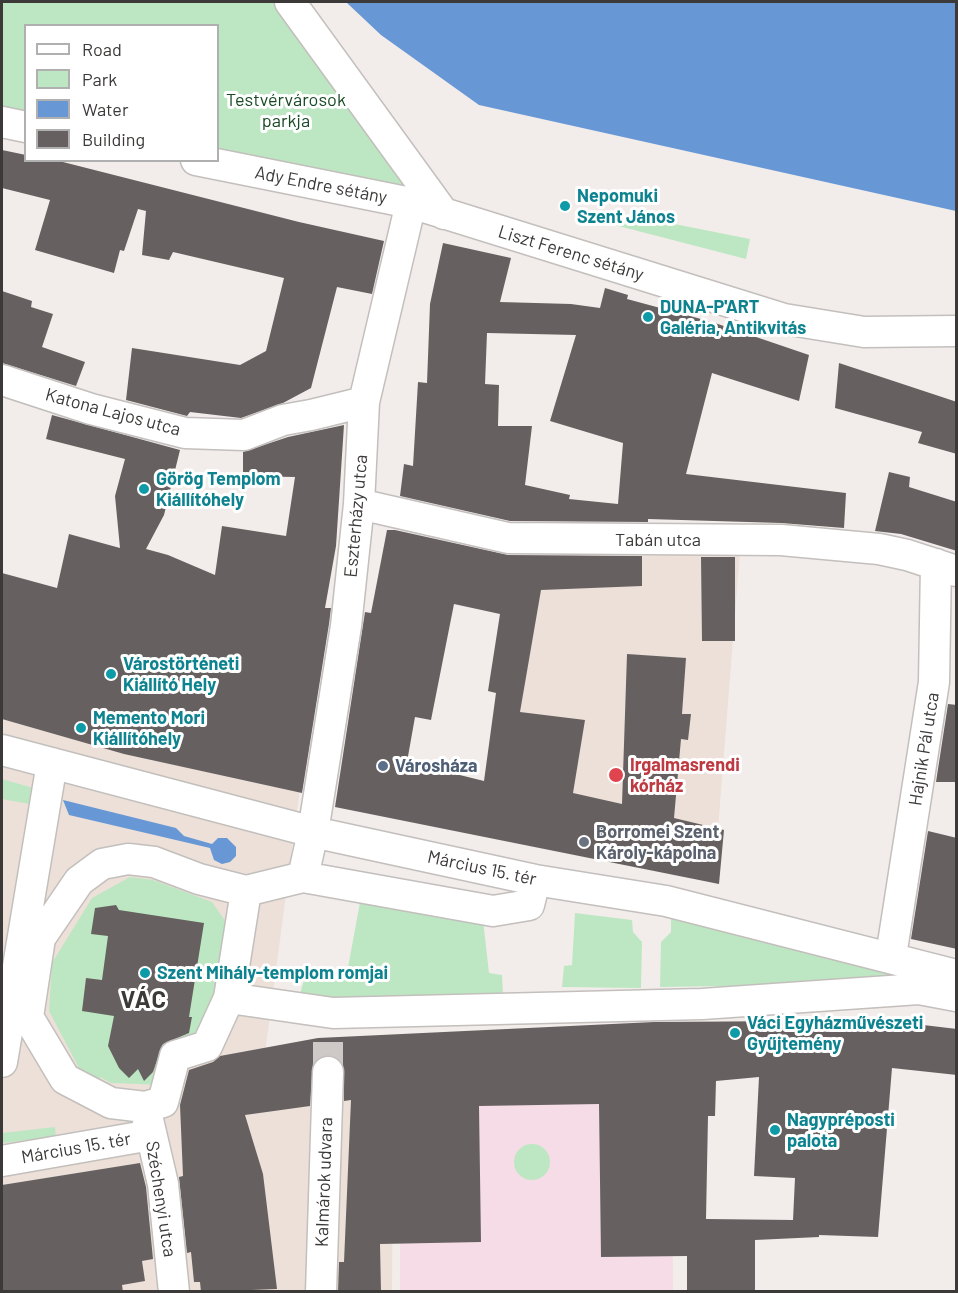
<!DOCTYPE html>
<meta charset="utf-8">
<style>
body{margin:0}
#map{position:relative;width:958px;height:1293px;overflow:hidden;background:#f2edea;font-family:Barlow,sans-serif}
canvas{display:block}
.frame{position:absolute;inset:0;border:3px solid #3c3a39;pointer-events:none}
.legend{position:absolute;left:24px;top:24px;width:195px;height:138px;box-sizing:border-box;background:#fff;border:2px solid #b1b0b0;margin:0;padding:8px 10px;list-style:none;font-size:18px;color:#3c3a39}
.legend li{display:flex;align-items:center;gap:12px;height:30px}
.legend b{width:30px;border:2px solid #b1b0b0}
</style>
<div id="map">
<canvas width="958" height="1293"></canvas>
<div class="frame"></div>
<ul class="legend">
<li><b style="height:8px;background:#fff"></b>Road</li>
<li><b style="height:16px;background:#bde7c2"></b>Park</li>
<li><b style="height:16px;background:#6797d5"></b>Water</li>
<li><b style="height:16px;background:#666160"></b>Building</li>
</ul>
</div>
<script>
const c = document.querySelector('canvas').getContext('2d');
c.lineJoin = 'round';
function paint(path, color) {
  c.fillStyle = color;
  c.fill(path, 'evenodd');
}
function toPath(rows) {
  const path = new Path2D();
  for (const r of rows) {
    if (r.length === 3) {
      path.moveTo(r[0] + r[2], r[1]);
      path.arc(r[0], r[1], r[2], 0, 2 * Math.PI);
      continue;
    }
    path.moveTo(r[0], r[1]);
    for (let i = 2; i < r.length; i += 2) path.lineTo(r[i], r[i + 1]);
  }
  return path;
}
function strokePath(path, color, width, dash) {
  c.strokeStyle = color;
  c.lineWidth = width;
  c.lineCap = dash ? 'butt' : 'round';
  c.setLineDash(dash || []);
  c.stroke(path);
}
function write(font, color, halo, rows, align = 'center') {
  c.font = font + ' Barlow,sans-serif';
  c.lineWidth = 6;
  c.setLineDash([]);
  c.textBaseline = 'middle';
  c.strokeStyle = halo;
  c.fillStyle = color;
  for (const [text, x, y, turn = 0] of rows) {
    c.save();
    c.translate(x, y);
    c.rotate((+turn || 0) * Math.PI / 180);
    c.textAlign = isNaN(turn) ? turn : align;
    if (halo) c.strokeText(text, 0, 0);
    c.fillText(text, 0, 0);
    c.restore();
  }
}
const built = toPath([
 [740,552,714,879,498,838,545,560],
 [2,661,305,751,265,1053,394,1044,392,1291,2,1291]
]);
const education = toPath([
 [671,1025,673,1291,400,1292,400,1041]
]);
const green = toPath([
 [2,2,290,2,444,214,218,160,218,26,26,26,25,127,2,122],
 [609,211,750,239,746,259,607,223],
 [2,779,40,790,35,805,2,799],
 [130,877,153,880,212,902,235,935,206,1038,163,1085,111,1083,100,1077,99,1079,77,1076,78,1066,49,1011,52,963,92,898],
 [361,897,483,920,489,973,502,975,503,994,298,1001,308,966,347,973],
 [575,913,632,920,633,932,642,942,641,988,562,987,564,966,572,965],
 [671,918,906,970,904,983,660,987,661,942,671,932],
 [55,1127,56,1137,2,1143,2,1133],
 [532,1162,18]
]);
const water = toPath([
 [346,2,956,2,956,211,479,105,381,35],
 [63,800,176,828,184,836,212,844,218,838,227,838,236,847,236,856,230,862,222,864,214,860,210,848,69,815]
]);
const building = toPath([
 [2,150,26,155,26,160,59,161,299,222,384,241,372,294,337,287,311,388,283,403,241,418,190,412,187,416,126,400,132,348,240,365,266,351,284,278,173,252,169,260,142,255,146,211,138,209,124,251,120,250,114,273,35,250,50,200,2,188],
 [443,243,511,258,500,302,571,304,600,308,605,288,628,295,627,299,712,322,809,355,799,401,712,373,686,474,846,493,844,528,781,523,648,519,648,522,510,521,400,496,404,464,413,466,418,382,427,383,430,304],
 [487,333,576,335,550,421,623,443,618,504,569,499,570,495,525,485,532,426,498,426,499,385,485,384],
 [2,291,32,301,31,307,53,314,42,347,85,362,76,386,2,363],
 [839,363,957,402,957,454,918,443,922,432,835,408],
 [52,415,180,450,164,515,146,549,168,555,215,575,222,526,286,536,295,477,243,476,243,452,288,437,344,425,336,546,325,608,331,608,329,624,302,793,124,754,2,719,2,573,57,588,69,534,120,548,115,496,125,459,46,439],
 [889,472,910,477,909,487,957,502,957,551,901,534,875,531],
 [387,530,395,530,508,555,642,556,642,586,541,590,520,712,585,720,573,793,622,804,627,654,686,658,682,714,691,714,688,740,681,739,674,818,724,830,719,884,335,807,365,612,371,613],
 [454,604,500,614,488,691,496,693,484,781,407,762,415,717,431,720],
 [701,557,735,557,735,641,702,641],
 [948,704,957,705,957,782,936,782],
 [928,831,957,838,957,949,911,939],
 [116,905,119,910,204,923,189,1017,192,1017,189,1033,163,1044,153,1072,144,1081,138,1069,129,1078,119,1068,108,1046,114,1016,82,1011,86,978,102,980,108,936,91,934,95,908],
 [801,1021,898,1022,957,1029,957,1075,892,1068,878,1237,819,1235,819,1237,755,1240,755,1292,687,1292,687,1256,601,1257,599,1104,479,1106,481,1242,380,1244,381,1292,338,1292,339,1262,344,1262,351,1100,344,1101,343,1064,337,1057,328,1055,319,1057,313,1063,310,1106,245,1115,263,1174,277,1289,201,1292,200,1282,194,1282,191,1252,187,1253,179,1177,183,1176,180,1105,189,1070,213,1062,220,1056,318,1038,654,1022],
 [759,1077,754,1176,795,1178,793,1220,706,1219,708,1116,715,1116,716,1081],
 [140,1163,146,1187,153,1259,142,1261,145,1281,122,1285,123,1292,2,1292,2,1185]
]);
const minorTunnel = toPath([
 [328,1072,328,1037]
]);
const minor = toPath([
 [290,2,444,214],
 [2,122,26,127],
 [196,160,411,203,784,319,864,332,956,331],
 [411,203,364,402,359,504,346,626,313,832,303,877,246,891,199,879,154,862,128,859,102,864,79,881,40,938,28,1017,65,1079,111,1103,145,1107,163,1102,175,1056,207,1046,229,998,333,1013,702,1004,919,989,956,996],
 [2,380,91,409,185,433,244,435,283,420,311,415,364,402],
 [359,504,508,538,781,540,879,549,907,555,956,571],
 [2,750,313,832,535,880,666,901,956,975],
 [303,877,493,911,529,905,535,880],
 [891,956,934,682,936,564],
 [229,998,246,891],
 [2,1062,52,763],
 [145,1107,163,1184,174,1292],
 [2,1161,151,1135],
 [321,1292,328,1072]
]);
const markers = [
 [565,206,6,"#0f9aa8"],
 [648,317,6,"#0f9aa8"],
 [144,489,6,"#0f9aa8"],
 [111,674,6,"#0f9aa8"],
 [81,728,6,"#0f9aa8"],
 [383,766,6,"#5c6f8a"],
 [616,775,8,"#e0444e"],
 [584,842,6,"#6b7280"],
 [145,973,6,"#0f9aa8"],
 [735,1033,6,"#0f9aa8"],
 [775,1130,6,"#0f9aa8"]
];
const parkNames = [
 ["Testvérvárosok",286,100],
 ["parkja",286,121]
];
const streetNames = [
 ["Ady Endre sétány",321,185,11],
 ["Liszt Ferenc sétány",571,253,17],
 ["Katona Lajos utca",113,412,15],
 ["Eszterházy utca",356,516,-85],
 ["Tabán utca",658,540],
 ["Hajnik Pál utca",924,749,-81],
 ["Március 15. tér",482,868,12],
 ["Március 15. tér",76,1148,-10],
 ["Kalmárok udvara",324,1182,-88],
 ["Széchenyi utca",161,1199,81]
];
const cultureNames = [
 ["Nepomuki",577,196],
 ["Szent János",577,217],
 ["DUNA-P'ART",660,307],
 ["Galéria, Antikvitás",660,328],
 ["Görög Templom",156,479],
 ["Kiállítóhely",156,500],
 ["Várostörténeti",123,664],
 ["Kiállító Hely",123,685],
 ["Memento Mori",93,718],
 ["Kiállítóhely",93,739],
 ["Szent Mihály-templom romjai",157,973],
 ["Váci Egyházművészeti",747,1023],
 ["Gyűjtemény",747,1044],
 ["Nagypréposti",787,1120],
 ["palota",787,1141]
];
const healthNames = [
 ["Irgalmasrendi",630,765],
 ["kórház",630,786]
];
const serviceNames = [
 ["Városháza",395,766]
];
const worshipNames = [
 ["Borromei Szent",596,832],
 ["Károly-kápolna",596,853]
];
const districtNames = [
 ["VÁC",144,1000]
];
paint(built, '#ece0d9');
paint(education, '#f5dce6');
paint(green, '#bde7c2');
paint(water, '#6797d5');
paint(building, '#666160');
strokePath(minorTunnel, '#cec9c7', 30, [30, 15]);
strokePath(minor, '#c3bfbc', 33);
strokePath(minor, '#fff', 30);
for (const [x, y, r, color] of markers) {
  const dot = new Path2D();
  dot.arc(x, y, r, 0, 2 * Math.PI);
  c.fillStyle = color;
  c.fill(dot);
  strokePath(dot, '#fff', 2);
}
write('18px', '#184924', '#fff', parkNames);
write('18px', '#3c3a39', '#fff', streetNames);
write('bold 18px', '#0d838f', '#fff', cultureNames, 'left');
write('bold 18px', '#be3a42', '#fff', healthNames, 'left');
write('bold 18px', '#4e5e75', '#fff', serviceNames, 'left');
write('bold 18px', '#5b616d', '#fff', worshipNames, 'left');
c.letterSpacing = '1.5px';
write('bold 24px', '#3c3a39', '#fff', districtNames);
c.letterSpacing = '0px';
</script>
